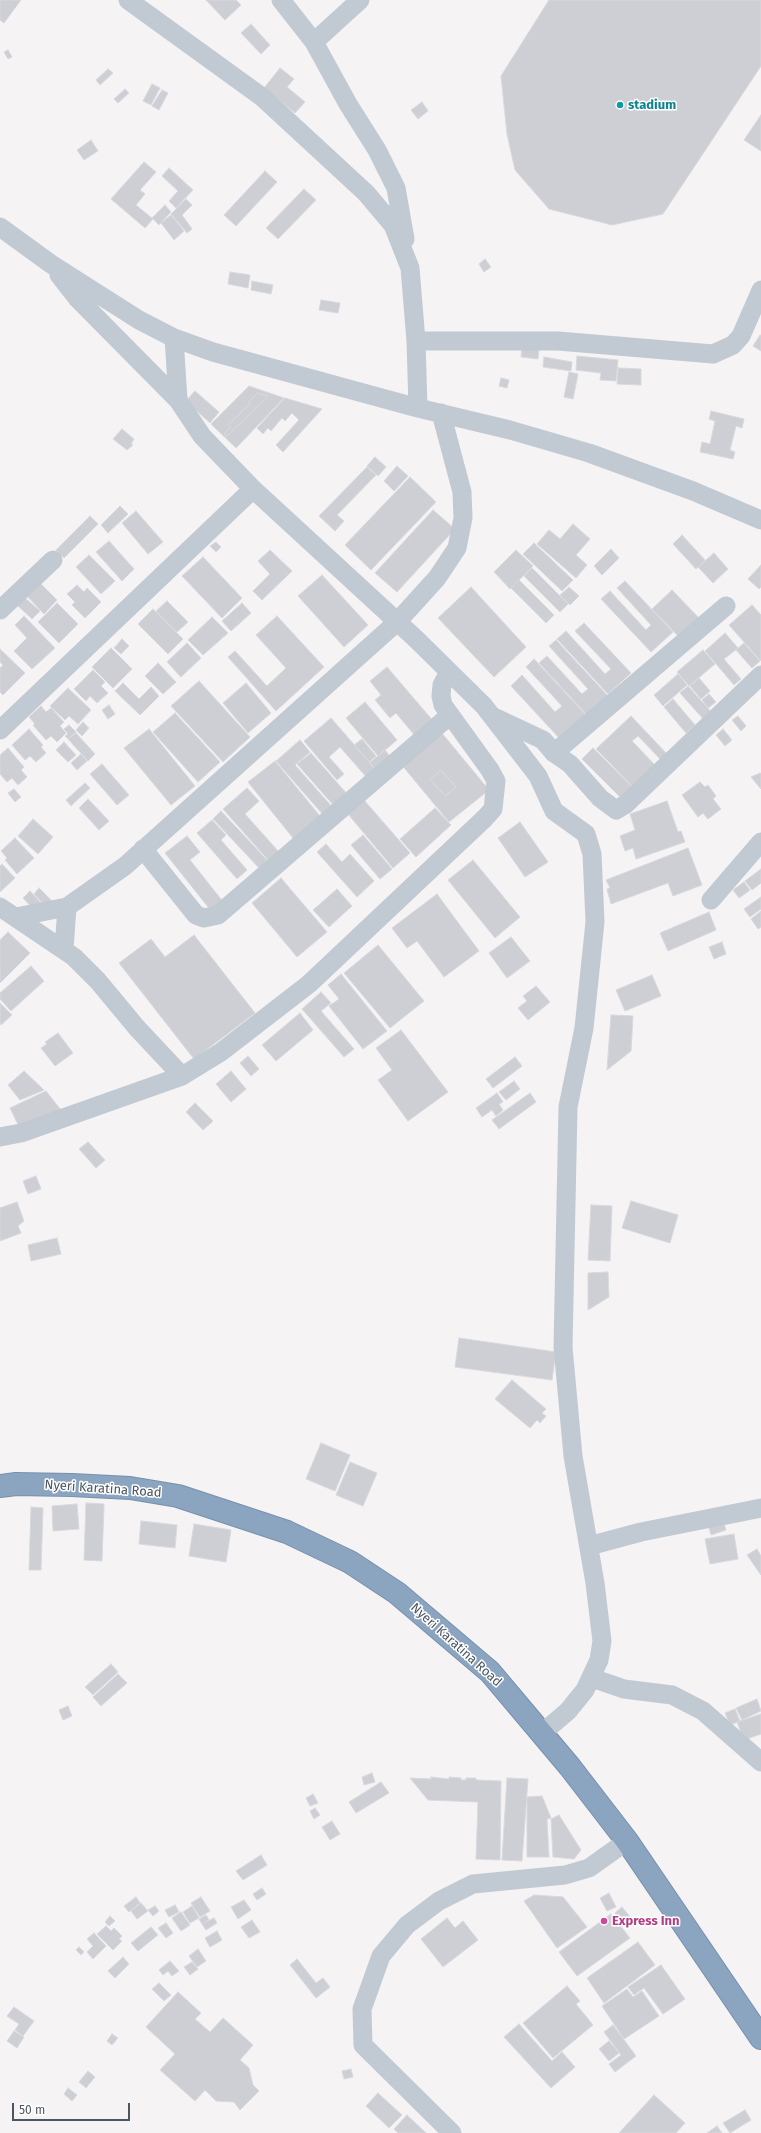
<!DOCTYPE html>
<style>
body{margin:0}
#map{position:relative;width:761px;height:2133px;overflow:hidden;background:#f5f3f3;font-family:"Fira Sans",sans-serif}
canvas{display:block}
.scale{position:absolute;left:12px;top:2103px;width:118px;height:18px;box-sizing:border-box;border:2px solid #4a5661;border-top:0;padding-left:5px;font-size:12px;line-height:14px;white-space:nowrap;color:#4a5661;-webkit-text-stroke:3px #fff;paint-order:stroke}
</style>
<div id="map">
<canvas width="761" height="2133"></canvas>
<div class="scale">50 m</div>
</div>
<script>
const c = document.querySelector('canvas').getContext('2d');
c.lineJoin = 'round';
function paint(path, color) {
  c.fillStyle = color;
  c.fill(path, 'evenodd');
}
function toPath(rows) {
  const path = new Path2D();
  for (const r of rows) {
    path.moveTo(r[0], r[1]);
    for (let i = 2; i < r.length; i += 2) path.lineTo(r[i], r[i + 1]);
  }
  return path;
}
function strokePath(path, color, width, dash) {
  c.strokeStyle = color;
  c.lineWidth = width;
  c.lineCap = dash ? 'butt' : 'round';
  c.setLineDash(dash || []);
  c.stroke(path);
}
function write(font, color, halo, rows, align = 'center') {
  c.font = font + ' "Fira Sans",sans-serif';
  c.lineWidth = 3;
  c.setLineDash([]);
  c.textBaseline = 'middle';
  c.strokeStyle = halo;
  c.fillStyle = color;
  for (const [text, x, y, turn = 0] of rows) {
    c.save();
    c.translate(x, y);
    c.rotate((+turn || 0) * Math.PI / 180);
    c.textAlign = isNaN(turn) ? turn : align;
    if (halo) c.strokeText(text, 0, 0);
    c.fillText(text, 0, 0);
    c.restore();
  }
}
const building = toPath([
 [0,0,21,0,4,23,0,20,0,0],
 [206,0,236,0,241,5,225,20,206,0],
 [549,0,761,0,761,66,663,214,612,225,549,209,515,170,507,134,501,76,549,0],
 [251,24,270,45,261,54,241,33,251,24],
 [8,50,12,57,8,59,4,52,8,50],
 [280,68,294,79,287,87,305,102,295,113,264,88,280,68],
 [108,69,113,73,100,85,96,80,108,69],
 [152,84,160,88,151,105,143,101,152,84],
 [125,89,129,93,118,103,114,99,125,89],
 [162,90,168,93,159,110,152,106,162,90],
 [422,102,428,111,418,119,411,110,422,102],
 [761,115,761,151,744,140,761,115],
 [91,140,98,151,84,160,77,150,91,140],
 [144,162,156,172,140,190,145,194,136,205,153,219,145,228,111,199,144,162],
 [169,168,193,190,176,208,169,201,178,191,162,176,169,168],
 [265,171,277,182,236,226,224,215,265,171],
 [304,189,316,200,278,239,266,228,304,189],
 [186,199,192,205,182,215,192,229,187,233,171,214,186,199],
 [165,205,171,212,159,225,152,218,165,205],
 [171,215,184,231,174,240,161,223,171,215],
 [485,259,491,267,484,272,479,264,485,259],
 [230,272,250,275,248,288,228,284,230,272],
 [252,281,273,285,271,294,251,290,252,281],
 [321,300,340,303,338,313,319,310,321,300],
 [760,335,761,336,761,351,753,346,760,335],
 [522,347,539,350,538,359,521,357,522,347],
 [577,356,618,360,616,381,600,380,601,373,576,370,577,356],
 [544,357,572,362,571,371,543,367,544,357],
 [618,368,641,369,641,385,617,384,618,368],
 [569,372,578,374,573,399,564,397,569,372],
 [501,378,509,380,507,388,499,386,501,378],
 [249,386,284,398,236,448,211,424,249,386],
 [257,393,268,396,227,436,224,434,231,427,228,425,250,404,249,402,257,393],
 [195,391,219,412,210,423,186,401,195,391],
 [257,393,268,396,227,436,224,434,231,427,228,425,250,404,249,402,257,393],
 [285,398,322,409,283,452,276,445,299,420,292,413,285,421,282,418,271,431,268,428,263,434,257,428,285,398],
 [711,411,744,419,742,428,736,426,730,450,735,452,733,459,700,452,702,442,710,444,715,421,709,419,711,411],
 [122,429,134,439,131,444,133,445,127,450,113,439,122,429],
 [375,457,386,467,378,476,367,466,375,457],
 [397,466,408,476,394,491,384,481,397,466],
 [367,467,376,475,337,515,344,521,335,531,319,516,367,467],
 [410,477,436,502,371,570,345,545,410,477],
 [120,506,128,514,108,533,101,525,120,506],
 [433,510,455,529,397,592,375,573,433,510],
 [136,511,163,542,148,554,122,523,136,511],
 [90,516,98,524,64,558,56,550,90,516],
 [573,524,590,539,576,555,587,565,576,578,537,544,549,530,560,539,573,524],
 [682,535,705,560,696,569,673,544,682,535],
 [109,541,134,569,122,581,96,552,109,541],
 [216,542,221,547,216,552,210,546,216,542],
 [534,543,573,580,562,591,523,554,534,543],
 [611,549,619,558,602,575,594,566,611,549],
 [270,550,292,571,262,600,253,591,270,574,258,561,270,550],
 [516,550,533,566,510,589,494,572,516,550],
 [714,553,728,569,713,583,698,567,714,553],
 [89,555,115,581,101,594,76,567,89,555],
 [203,557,242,598,222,618,182,576,203,557],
 [761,565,761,587,759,589,748,579,761,565],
 [532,568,568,604,560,612,524,576,532,568],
 [322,575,368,625,344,647,298,596,322,575],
 [519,580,554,615,546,623,511,588,519,580],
 [38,581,57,600,44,614,25,594,38,581],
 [625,581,673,632,651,652,601,599,610,591,646,630,651,625,617,588,625,581],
 [77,585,84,592,87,588,101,602,85,618,72,605,75,602,67,594,77,585],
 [471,587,526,647,494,677,438,618,471,587],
 [569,587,579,596,570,605,560,595,569,587],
 [672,590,699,618,679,637,652,609,672,590],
 [24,597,40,611,32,619,17,605,24,597],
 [167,601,188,622,177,632,156,611,167,601],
 [57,603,78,624,59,643,38,622,57,603],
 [242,603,251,613,231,631,222,621,242,603],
 [752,605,761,615,761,661,729,625,752,605],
 [153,609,183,639,168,654,138,624,153,609],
 [24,616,55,648,32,669,14,651,27,638,15,625,24,616],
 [277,616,324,667,276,711,228,657,235,651,267,686,286,668,256,635,277,616],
 [212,617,228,633,203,655,188,640,212,617],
 [584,623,631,673,608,694,557,639,566,631,605,674,611,669,575,631,584,623],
 [725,633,738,648,724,659,741,679,734,685,705,651,725,633],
 [122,639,129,646,121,654,114,648,122,639],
 [556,640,608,696,587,715,539,663,547,656,582,694,588,689,549,646,556,640],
 [187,643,201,658,181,677,167,662,187,643],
 [744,643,760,661,752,668,736,650,744,643],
 [111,648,132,669,113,688,92,667,111,648],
 [0,649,25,673,3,695,0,692,0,668,3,665,0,662,0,649],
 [703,650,715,664,689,686,677,672,703,650],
 [534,659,586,715,560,739,511,686,522,675,555,712,562,706,526,667,534,659],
 [158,663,176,682,163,694,145,676,158,663],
 [387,667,434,722,416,737,396,713,390,718,375,700,381,695,370,681,387,667],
 [93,670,105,682,101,686,108,693,97,703,90,696,86,701,74,689,93,670],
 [678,674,687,685,663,706,654,695,678,674],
 [699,678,710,691,701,699,690,686,699,678],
 [199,681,250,737,223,762,171,706,199,681],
 [123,683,139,699,151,687,159,696,140,715,115,691,123,683],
 [246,683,271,713,248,733,223,703,246,683],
 [688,686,713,714,705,721,680,693,688,686],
 [68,688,91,710,78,724,69,716,65,720,50,706,68,688],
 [709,694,716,702,708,708,702,700,709,694],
 [673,699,695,725,686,733,664,707,673,699],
 [365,702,397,740,378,756,346,718,365,702],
 [109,705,115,714,108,719,102,710,109,705],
 [41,706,46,712,51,708,64,722,60,726,66,733,57,742,51,736,46,740,33,725,35,724,29,717,41,706],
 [175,713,220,762,198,782,153,732,175,713],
 [631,716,668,755,662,761,638,736,632,741,656,766,633,787,596,749,631,716],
 [738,716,746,726,741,731,732,720,738,716],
 [331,718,377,771,368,779,340,747,329,757,344,774,337,780,304,741,331,718],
 [83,722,89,728,82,736,76,730,83,722],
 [69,725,76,732,68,739,65,736,68,734,64,729,69,725],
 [29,729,43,745,41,747,46,753,36,762,30,756,25,760,12,745,29,729],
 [149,729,195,786,171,805,124,748,149,729],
 [723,729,732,740,725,746,716,735,723,729],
 [441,732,489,790,449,822,401,764,441,732],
 [441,770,456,787,445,796,430,779,441,770],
 [76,733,95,754,88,761,68,739,76,733],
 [362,739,376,756,369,762,354,745,362,739],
 [300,740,310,752,295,765,334,809,325,817,276,761,300,740],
 [64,742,76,755,68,762,56,750,64,742],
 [8,748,24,767,21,770,27,777,18,785,12,778,7,782,0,774,0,755,8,748],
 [593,748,632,787,621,798,582,759,593,748],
 [385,750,392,759,377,771,369,763,385,750],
 [311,753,348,795,335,807,297,764,311,753],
 [81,754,87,761,77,770,71,763,81,754],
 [275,761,324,821,297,843,248,782,275,761],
 [102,764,129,795,117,805,90,774,102,764],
 [441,770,456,787,445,796,430,779,441,770],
 [760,773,761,774,761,789,751,777,760,773],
 [700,782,705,787,708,785,716,796,713,799,721,809,708,819,703,813,698,817,682,795,700,782],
 [85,783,90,788,71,806,66,800,85,783],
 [247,788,259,801,245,814,279,852,269,861,223,809,247,788],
 [14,789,21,797,15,802,8,793,14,789],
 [88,799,109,821,99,830,79,808,88,799],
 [364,800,410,853,393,868,348,814,364,800],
 [667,801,678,832,681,831,685,842,636,859,633,848,625,851,620,836,635,830,630,814,667,801],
 [435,808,451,825,416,857,400,839,435,808],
 [221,811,268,861,259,868,213,819,221,811],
 [33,819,53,837,38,854,18,836,33,819],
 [212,820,226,835,221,840,247,870,237,879,197,833,212,820],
 [520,822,548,862,525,877,498,838,520,822],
 [363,835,392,869,380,879,351,845,363,835],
 [187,836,200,852,190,860,224,903,212,912,165,853,187,836],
 [15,838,34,858,17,874,5,860,7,858,1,851,15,838],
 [326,844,342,862,350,854,374,881,357,897,317,852,326,844],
 [688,848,702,885,673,896,668,883,611,904,607,889,610,888,606,880,688,848],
 [473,860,520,917,495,938,448,880,473,860],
 [2,864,15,878,0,892,0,866,2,864],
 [761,869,761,883,752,890,745,881,761,869],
 [281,878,327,932,297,957,252,903,281,878],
 [744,882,750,890,739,898,733,890,744,882],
 [39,888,52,901,46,907,34,894,39,888],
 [337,889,352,906,329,927,313,910,337,889],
 [30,891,44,906,37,913,23,898,30,891],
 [437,894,479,951,444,977,417,941,407,948,392,928,437,894],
 [761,897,761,909,750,917,744,909,761,897],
 [761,911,761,927,758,929,751,919,761,911],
 [709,912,716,930,668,951,660,933,709,912],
 [8,932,30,953,0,983,0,940,8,932],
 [194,935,255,1013,194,1059,119,963,151,939,165,957,194,935],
 [511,937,530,961,507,978,489,953,511,937],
 [722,942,726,954,714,959,709,947,722,942],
 [378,945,424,1001,390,1028,344,973,378,945],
 [31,966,44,981,11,1011,0,999,0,993,31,966],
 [341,974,387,1031,363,1049,329,1006,339,999,328,985,341,974],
 [652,975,661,996,625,1011,616,990,652,975],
 [536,986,550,1002,528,1020,518,1008,527,1001,523,996,536,986],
 [321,992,331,1003,321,1011,354,1049,344,1057,302,1009,321,992],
 [0,1003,12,1015,1,1025,0,1023,0,1003],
 [300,1013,313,1030,276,1061,262,1045,300,1013],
 [611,1015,633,1016,631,1051,607,1070,611,1015],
 [401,1030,448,1092,408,1121,378,1080,392,1070,376,1048,401,1030],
 [58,1033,73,1053,55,1066,41,1048,47,1044,45,1042,58,1033],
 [248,1056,259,1069,251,1076,240,1063,248,1056],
 [515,1057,522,1066,493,1088,486,1079,515,1057],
 [24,1071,44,1090,20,1100,8,1085,24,1071],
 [231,1071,246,1089,231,1102,216,1084,231,1071],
 [514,1081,520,1089,506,1100,499,1092,514,1081],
 [46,1091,61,1110,20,1129,10,1108,46,1091],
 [497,1093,503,1102,499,1104,503,1110,496,1116,492,1110,482,1117,476,1108,497,1093],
 [530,1093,536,1102,499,1129,492,1120,530,1093],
 [195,1103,213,1121,203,1130,186,1112,195,1103],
 [88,1142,105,1160,96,1168,79,1149,88,1142],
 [36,1176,41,1189,28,1194,23,1181,36,1176],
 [631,1201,678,1215,670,1243,622,1228,631,1201],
 [17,1202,24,1221,18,1226,21,1233,0,1241,0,1208,17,1202],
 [591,1205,612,1206,610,1261,588,1260,591,1205],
 [57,1238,61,1254,31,1261,28,1245,57,1238],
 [608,1272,609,1297,588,1310,588,1273,608,1272],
 [459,1338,556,1352,552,1380,455,1367,459,1338],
 [512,1380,546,1409,542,1413,546,1416,540,1423,537,1420,530,1428,495,1399,512,1380],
 [321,1443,350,1455,335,1491,306,1479,321,1443],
 [350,1462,377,1473,363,1506,336,1495,350,1462],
 [86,1503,104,1504,102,1561,84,1560,86,1503],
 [77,1504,79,1529,53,1531,52,1506,77,1504],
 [31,1507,43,1508,41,1570,29,1570,31,1507],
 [723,1520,726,1530,711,1535,708,1525,723,1520],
 [141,1521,177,1525,175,1548,139,1544,141,1521],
 [194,1524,231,1530,226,1562,189,1556,194,1524],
 [734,1534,738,1559,710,1564,705,1539,734,1534],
 [757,1549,761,1556,761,1575,747,1555,757,1549],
 [111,1664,118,1672,93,1695,85,1687,111,1664],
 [118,1674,127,1683,101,1706,93,1697,118,1674],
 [757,1699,761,1711,742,1720,736,1708,757,1699],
 [68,1706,72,1716,63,1720,59,1710,68,1706],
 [735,1709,740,1721,730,1725,725,1713,735,1709],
 [761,1714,761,1734,744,1740,737,1722,761,1714],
 [372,1773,375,1782,364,1785,362,1777,372,1773],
 [431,1777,449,1779,449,1777,461,1778,461,1780,466,1780,466,1778,476,1778,476,1780,501,1781,500,1860,476,1859,478,1802,428,1800,410,1778,431,1779,431,1777],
 [507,1778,528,1779,522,1861,502,1860,507,1778],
 [381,1782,389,1793,356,1813,349,1802,381,1782],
 [313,1794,318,1803,310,1806,306,1798,313,1794],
 [542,1796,551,1818,547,1819,549,1857,527,1857,527,1797,542,1796],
 [315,1808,320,1815,314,1819,310,1811,315,1808],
 [559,1815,581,1850,574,1859,553,1857,551,1819,559,1815],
 [332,1821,340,1834,330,1840,322,1827,332,1821],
 [261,1855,267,1865,243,1880,236,1871,261,1855],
 [262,1888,266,1894,257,1900,253,1894,262,1888],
 [609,1893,616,1907,607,1911,600,1898,609,1893],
 [534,1895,563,1897,587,1927,557,1948,524,1901,534,1895],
 [136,1897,140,1903,129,1912,124,1906,136,1897],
 [201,1897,210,1911,200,1917,191,1903,201,1897],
 [244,1900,251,1910,238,1919,231,1907,244,1900],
 [141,1903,148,1911,137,1919,131,1911,141,1903],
 [175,1905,179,1912,169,1917,165,1910,175,1905],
 [155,1906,159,1911,153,1916,148,1910,155,1906],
 [192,1906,199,1918,190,1923,183,1912,192,1906],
 [622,1907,631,1918,624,1924,615,1913,622,1907],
 [181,1912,190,1925,181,1931,172,1918,181,1912],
 [611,1914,630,1938,577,1976,559,1952,611,1914],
 [206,1915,209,1920,202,1924,199,1919,206,1915],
 [110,1916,115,1921,109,1926,105,1922,110,1916],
 [214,1918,217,1923,206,1930,202,1924,214,1918],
 [447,1918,455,1928,463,1921,478,1940,443,1967,421,1939,447,1918],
 [252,1920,260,1932,249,1938,241,1927,252,1920],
 [166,1923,173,1933,166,1938,158,1928,166,1923],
 [106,1926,111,1931,114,1928,122,1936,119,1939,122,1941,113,1950,97,1934,106,1926],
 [151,1927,158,1935,138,1951,131,1943,151,1927],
 [217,1931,222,1940,210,1947,205,1938,217,1931],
 [94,1933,106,1946,93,1959,87,1952,93,1946,87,1939,94,1933],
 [638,1942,655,1965,604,2003,587,1978,638,1942],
 [79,1947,84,1952,81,1955,76,1950,79,1947],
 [198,1949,206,1961,197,1967,189,1956,198,1949],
 [123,1957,129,1964,115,1978,108,1971,123,1957],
 [297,1959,316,1983,323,1978,330,1987,316,1998,290,1965,297,1959],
 [170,1961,179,1971,172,1976,168,1971,163,1975,159,1970,170,1961],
 [192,1962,198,1969,190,1975,184,1967,192,1962],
 [661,1965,685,1999,663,2014,644,1988,634,1995,628,1987,661,1965],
 [159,1983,171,1995,164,2001,152,1989,159,1983],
 [567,1986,580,2001,576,2004,593,2025,553,2058,523,2023,567,1986],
 [627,1989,633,1997,642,1991,659,2016,624,2039,602,2006,627,1989],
 [178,1992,201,2013,195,2019,210,2032,223,2018,253,2045,240,2060,249,2068,253,2085,259,2091,240,2110,234,2102,216,2101,205,2090,195,2101,160,2070,175,2054,146,2027,178,1992],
 [14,2007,34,2021,23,2036,15,2030,19,2024,7,2016,14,2007],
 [519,2024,552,2061,562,2052,575,2067,551,2088,504,2037,519,2024],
 [613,2025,636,2056,615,2072,609,2064,621,2055,604,2032,613,2025],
 [14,2031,24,2037,17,2048,7,2041,14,2031],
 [112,2034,118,2038,112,2045,107,2041,112,2034],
 [609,2041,619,2053,609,2061,599,2049,609,2041],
 [351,2069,353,2077,344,2079,342,2071,351,2069],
 [88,2071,95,2077,86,2088,79,2082,88,2071],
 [68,2088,77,2095,72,2101,64,2094,68,2088],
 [378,2093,402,2115,389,2128,366,2106,378,2093],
 [654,2095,685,2123,676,2133,619,2133,654,2095],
 [745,2110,751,2120,730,2133,723,2123,745,2110],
 [407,2115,426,2133,398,2133,394,2129,407,2115],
 [717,2126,722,2133,707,2133,717,2126]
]);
const minor = toPath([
 [128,0,262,97,366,193,393,225,410,268,416,341,418,408],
 [281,0,314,42,348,104,377,150,396,188,405,239],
 [314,42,360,0],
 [0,227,51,264,139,320,174,338,213,352,418,408,510,430,589,453,693,491,761,520],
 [59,275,77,298,178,400],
 [174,338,178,400,202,436,253,489,416,639,484,706,538,776,554,811,586,834,592,854,595,922,584,1028,568,1107,563,1347,573,1456,595,1583,602,1641,599,1660,585,1690,568,1711,541,1734],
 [416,341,558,341,713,354,733,345,741,336,761,290],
 [0,610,53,560],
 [494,717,543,740,554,753,570,764,600,798,616,810,626,804,761,675],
 [0,730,253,489],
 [554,753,726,606],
 [143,849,196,915,204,918,218,915,449,716],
 [711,900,761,842],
 [0,907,74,957,98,981,137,1028,182,1076],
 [16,917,67,907,125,866,397,622,437,578,457,548,463,518,462,492,441,413],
 [64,949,67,907],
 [0,1137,21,1133,182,1076,221,1052,309,984,485,818,493,809,496,781,490,770,443,705,441,696,442,685,449,672],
 [589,1546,641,1532,761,1508],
 [592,1678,624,1689,672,1695,703,1711,761,1762],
 [452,2133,363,2045,362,2009,381,1956,407,1925,439,1901,473,1884,565,1875,589,1868,627,1841]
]);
const highway = toPath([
 [0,1486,16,1484,72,1485,130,1488,178,1496,287,1532,350,1562,397,1593,490,1672,570,1767,627,1841,761,2038]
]);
const markers = [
 [620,105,4,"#0f9aa8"],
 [604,1921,4,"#d1479c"]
];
const cultureNames = [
 ["stadium",628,105]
];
const streetNames = [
 ["Nyeri Karatina Road",103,1489,4],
 ["Nyeri Karatina Road",456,1645,42]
];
const hotelNames = [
 ["Express Inn",612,1921]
];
paint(building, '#cdcfd5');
strokePath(building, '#d7d9de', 1);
strokePath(highway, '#7690ad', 24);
strokePath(minor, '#c1cad2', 19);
strokePath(highway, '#8ba5c1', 22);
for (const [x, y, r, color] of markers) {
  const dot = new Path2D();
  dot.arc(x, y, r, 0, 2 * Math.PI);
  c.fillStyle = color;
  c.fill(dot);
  strokePath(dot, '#fff', 1.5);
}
write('bold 13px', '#0d838f', '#fff', cultureNames, 'left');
write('13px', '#4a5661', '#fff', streetNames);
write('bold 13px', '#b23c85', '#fff', hotelNames, 'left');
</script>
